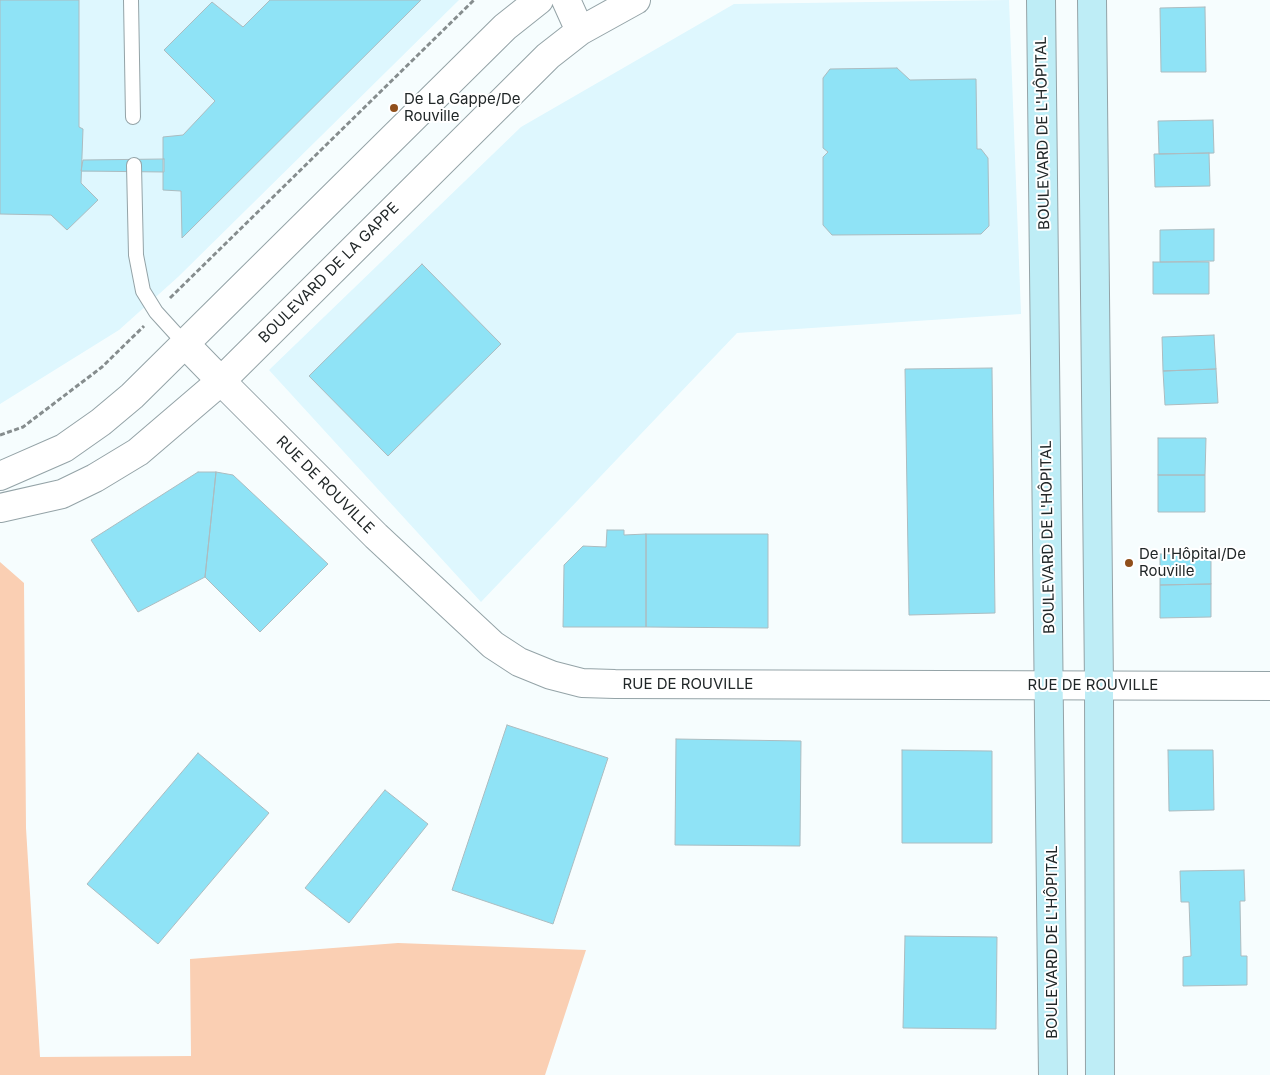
<!DOCTYPE html>
<meta charset="utf-8">
<style>
body{margin:0}
canvas{display:block;background:#f6fdfe}
</style>
<canvas width="1270" height="1075"></canvas>
<script>
const c = document.querySelector('canvas').getContext('2d');
c.lineJoin = 'round';
function paint(path, color) {
  c.fillStyle = color;
  c.fill(path, 'evenodd');
}
function toPath(rows) {
  const path = new Path2D();
  for (const r of rows) {
    path.moveTo(r[0], r[1]);
    for (let i = 2; i < r.length; i += 2) path.lineTo(r[i], r[i + 1]);
  }
  return path;
}
function strokePath(path, color, width, dash) {
  c.strokeStyle = color;
  c.lineWidth = width;
  c.lineCap = dash ? 'butt' : 'round';
  c.setLineDash(dash || []);
  c.stroke(path);
}
function write(font, color, halo, rows, align = 'center') {
  c.font = font + ' Inter,sans-serif';
  c.lineWidth = 4;
  c.setLineDash([]);
  c.textBaseline = 'middle';
  c.strokeStyle = halo;
  c.fillStyle = color;
  for (const [text, x, y, turn = 0] of rows) {
    c.save();
    c.translate(x, y);
    c.rotate((+turn || 0) * Math.PI / 180);
    c.textAlign = isNaN(turn) ? turn : align;
    if (halo) c.strokeText(text, 0, 0);
    c.fillText(text, 0, 0);
    c.restore();
  }
}
const built = toPath([
 [0,0,459,0,178,277,119,330,0,404],
 [1009,0,1021,314,737,333,481,602,269,370,521,127,734,4]
]);
const green = toPath([
 [0,562,24,583,26,828,40,1057,191,1056,190,959,398,943,586,950,545,1075,0,1075]
]);
const building = toPath([
 [0,0,79,0,79,127,83,129,81,183,98,200,67,230,51,215,0,214,0,0],
 [270,0,421,0,182,238,181,191,163,190,163,137,183,135,215,101,164,50,212,2,243,27,270,0],
 [1205,7,1206,72,1161,72,1160,8,1205,7],
 [897,68,910,80,976,79,977,149,981,149,988,158,989,226,981,234,832,235,823,225,823,157,828,152,823,148,823,78,830,69,897,68],
 [1213,120,1214,153,1159,154,1158,121,1213,120],
 [1209,153,1210,186,1155,187,1154,154,1209,153],
 [164,159,164,172,81,171,83,160,164,159],
 [1214,229,1214,261,1160,262,1160,230,1214,229],
 [1153,262,1209,262,1209,294,1153,294,1153,262],
 [422,264,501,344,388,456,309,376,422,264],
 [1214,335,1216,369,1163,371,1162,337,1214,335],
 [992,368,995,613,909,615,905,369,992,368],
 [1216,369,1218,403,1165,405,1163,371,1216,369],
 [1158,438,1206,438,1205,475,1158,475,1158,438],
 [198,472,216,472,205,577,138,612,91,540,198,472],
 [216,472,233,475,328,564,260,632,205,577,216,472],
 [1158,475,1205,475,1205,512,1158,512,1158,475],
 [607,530,624,530,624,535,646,534,646,627,563,627,564,565,583,546,606,547,607,530],
 [646,534,768,534,768,628,646,627,646,534],
 [1160,554,1211,554,1211,584,1160,585,1160,554],
 [1211,584,1211,617,1160,618,1160,585,1211,584],
 [507,725,608,758,553,924,452,890,507,725],
 [676,739,801,741,800,846,675,845,676,739],
 [902,750,992,751,992,843,902,843,902,750],
 [1168,750,1213,750,1214,810,1169,811,1168,750],
 [198,753,269,813,158,944,87,884,198,753],
 [385,790,428,824,349,923,305,888,385,790],
 [1244,870,1245,901,1240,901,1241,956,1247,956,1247,985,1183,986,1183,957,1191,956,1189,902,1181,902,1180,871,1244,870],
 [905,936,997,937,996,1029,903,1028,905,936]
]);
const path = toPath([
 [170,298,474,0],
 [0,435,23,427,102,367,144,326]
]);
const service = toPath([
 [131,0,133,117],
 [134,165,136,255,143,291,156,312,186,345]
]);
const minor = toPath([
 [221,381,376,536,493,645,519,662,551,675,582,683,615,684,1270,686]
]);
const tertiary = toPath([
 [566,0,580,31],
 [186,345,221,381],
 [0,476,64,448,101,422,132,396,505,27,539,0],
 [0,508,62,494,95,478,138,452,221,381,548,56,580,31,636,0]
]);
const secondary = toPath([
 [1041,0,1053,1075],
 [1092,0,1099,685,1100,1075]
]);
const markers = [
 [394,108,5,"#904f1b"],
 [1129,563,5,"#904f1b"]
];
const poiNames = [
 ["De La Gappe/De",404,99],
 ["Rouville",404,116],
 ["De l'Hôpital/De",1139,554],
 ["Rouville",1139,571]
];
const streetNames = [
 ["BOULEVARD DE L'HÔPITAL",1043,133,-91],
 ["BOULEVARD DE LA GAPPE",329,273,-45],
 ["RUE DE ROUVILLE",325,485,45],
 ["BOULEVARD DE L'HÔPITAL",1048,537,-91],
 ["RUE DE ROUVILLE",688,684],
 ["RUE DE ROUVILLE",1093,685],
 ["BOULEVARD DE L'HÔPITAL",1052,942,-90]
];
paint(built, '#def7fe');
paint(green, '#facfb3');
paint(building, '#8fe3f6');
strokePath(building, '#acbcc0', 1);
strokePath(service, '#94a3a7', 16);
strokePath(minor, '#94a3a7', 30);
strokePath(tertiary, '#94a3a7', 30);
strokePath(secondary, '#94a3a7', 30);
strokePath(path, '#868d8e', 3, [5, 2.5]);
strokePath(service, '#fff', 14);
strokePath(minor, '#fff', 28);
strokePath(tertiary, '#fff', 28);
strokePath(secondary, '#beedf6', 28);
for (const [x, y, r, color] of markers) {
  const dot = new Path2D();
  dot.arc(x, y, r, 0, 2 * Math.PI);
  c.fillStyle = color;
  c.fill(dot);
  strokePath(dot, '#fff', 2);
}
write('15px', '#212728', '#fff', poiNames, 'left');
write('15px', '#212728', '#fff', streetNames);
</script>
